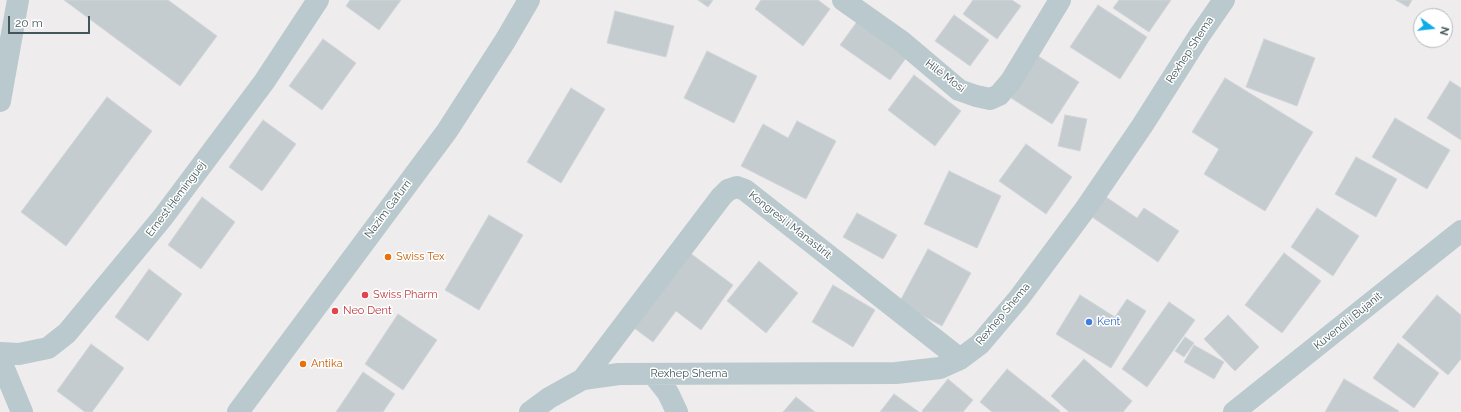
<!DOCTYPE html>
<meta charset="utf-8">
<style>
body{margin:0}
#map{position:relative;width:1461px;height:412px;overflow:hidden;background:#efeced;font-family:Raleway,sans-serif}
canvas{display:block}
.north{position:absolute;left:1413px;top:8px;width:40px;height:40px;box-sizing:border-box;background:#fff;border:1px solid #b4bbbd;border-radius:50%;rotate:105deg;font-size:11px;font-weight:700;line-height:16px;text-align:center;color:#43565a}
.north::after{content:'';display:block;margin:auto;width:14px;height:18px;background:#0eade7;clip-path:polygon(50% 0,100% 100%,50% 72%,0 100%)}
.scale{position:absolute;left:8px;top:16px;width:82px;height:18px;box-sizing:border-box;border:2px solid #43565a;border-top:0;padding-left:5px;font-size:12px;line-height:14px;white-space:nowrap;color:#43565a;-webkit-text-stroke:3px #fff;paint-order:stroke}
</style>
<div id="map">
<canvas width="1461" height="412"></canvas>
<div class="north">N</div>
<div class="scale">20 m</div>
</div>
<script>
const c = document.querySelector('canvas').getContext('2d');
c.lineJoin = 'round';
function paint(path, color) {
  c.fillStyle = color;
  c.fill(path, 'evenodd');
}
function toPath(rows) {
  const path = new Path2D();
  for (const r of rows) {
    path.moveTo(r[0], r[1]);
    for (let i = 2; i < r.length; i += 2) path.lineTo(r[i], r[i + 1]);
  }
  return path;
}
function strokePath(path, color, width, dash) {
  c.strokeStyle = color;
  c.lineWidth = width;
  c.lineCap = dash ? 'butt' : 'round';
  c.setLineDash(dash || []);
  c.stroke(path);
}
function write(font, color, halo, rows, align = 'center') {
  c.font = font + ' Raleway,sans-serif';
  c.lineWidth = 3;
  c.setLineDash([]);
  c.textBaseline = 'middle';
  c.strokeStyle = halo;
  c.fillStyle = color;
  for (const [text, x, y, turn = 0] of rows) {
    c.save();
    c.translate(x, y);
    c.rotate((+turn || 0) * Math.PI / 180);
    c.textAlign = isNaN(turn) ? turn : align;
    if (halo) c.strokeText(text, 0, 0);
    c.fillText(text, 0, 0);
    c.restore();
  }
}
const building = toPath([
 [64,0,168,0,217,36,180,86,64,0],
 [350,0,401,0,379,30,346,6,350,0],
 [698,0,713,0,708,7,698,0],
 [761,0,818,0,830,9,803,46,755,9,761,0],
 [973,0,1012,0,1021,6,997,39,963,14,973,0],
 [1119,0,1171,0,1149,32,1113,8,1119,0],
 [1396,0,1412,0,1408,7,1396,0],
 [1098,5,1147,37,1120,79,1070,47,1098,5],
 [615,11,674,26,666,57,607,43,615,11],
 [954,15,989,40,970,66,935,41,954,15],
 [859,19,909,54,890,80,840,45,859,19],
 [323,39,356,63,322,110,289,86,323,39],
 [1264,39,1315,58,1297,106,1246,87,1264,39],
 [707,51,757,76,734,123,684,98,707,51],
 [1038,56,1079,82,1052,124,1011,98,1038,56],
 [914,75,961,111,935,146,888,110,914,75],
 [1225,78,1313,132,1265,211,1204,174,1219,149,1192,132,1225,78],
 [1450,81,1461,88,1461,140,1427,118,1450,81],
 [571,88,605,109,561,183,527,162,571,88],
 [107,97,152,131,66,246,21,212,107,97],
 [1065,115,1087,119,1080,151,1058,146,1065,115],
 [1395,118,1450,150,1427,189,1372,157,1395,118],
 [263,120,296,144,262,191,229,167,263,120],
 [797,121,836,141,806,199,741,166,763,124,788,138,797,121],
 [1026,144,1072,177,1046,214,999,181,1026,144],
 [1356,157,1397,179,1376,217,1335,194,1356,157],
 [949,171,1001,196,977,248,924,224,949,171],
 [202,197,235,222,201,269,168,245,202,197],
 [1106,197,1137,218,1144,208,1179,231,1158,262,1092,217,1106,197],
 [1317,208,1359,236,1333,276,1291,247,1317,208],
 [857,213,897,235,883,259,843,237,857,213],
 [489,215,523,235,479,310,445,290,489,215],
 [928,249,971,273,942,326,899,303,928,249],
 [686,250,733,285,701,330,676,311,653,342,630,325,686,250],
 [1284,253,1321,281,1282,333,1245,305,1284,253],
 [759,261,798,293,766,333,727,301,759,261],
 [149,269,182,294,148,341,115,317,149,269],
 [833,285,875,310,853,347,812,322,833,285],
 [1080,295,1115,317,1127,299,1146,311,1111,368,1056,334,1080,295],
 [1437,295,1461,315,1461,359,1448,375,1402,337,1437,295],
 [1169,302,1195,320,1147,387,1122,369,1169,302],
 [398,314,437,340,403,390,365,364,398,314],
 [1228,315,1259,347,1235,371,1204,339,1228,315],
 [1185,337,1194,343,1184,357,1175,351,1185,337],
 [1398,343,1439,373,1414,408,1373,378,1398,343],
 [91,344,124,368,92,412,85,412,57,391,91,344],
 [1194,345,1224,362,1214,379,1184,362,1194,345],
 [1084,359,1132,401,1123,412,1069,412,1051,396,1084,359],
 [1007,369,1060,411,1059,412,992,412,980,402,1007,369],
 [363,372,395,394,383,412,336,412,363,372],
 [948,379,973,400,963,412,923,412,922,411,948,379],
 [1344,379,1399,411,1398,412,1325,412,1344,379],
 [894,394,919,412,880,412,894,394],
 [796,397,815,412,783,412,796,397]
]);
const minor = toPath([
 [843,0,901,41,959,90,976,96,990,99,999,95,1011,81,1060,0],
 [0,101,18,0],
 [0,353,19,354,48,348,67,333,163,217,264,82,318,0],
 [0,359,22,412],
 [653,374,668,393,677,412],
 [583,379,721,197,728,190,737,187,745,190,960,359],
 [530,412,549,398,583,379,619,374,896,373,940,368,960,359,980,344,1019,298,1086,208,1142,126,1199,36,1224,0],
 [1234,412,1461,231]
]);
const tertiary = toPath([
 [238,412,447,131,505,41,529,0]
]);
const markers = [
 [388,257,4,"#e8710a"],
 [365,295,4,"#e0444e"],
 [335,311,4,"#e0444e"],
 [1089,322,4,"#3f7fe0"],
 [303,364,4,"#e8710a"]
];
const streetNames = [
 ["Rexhep Shema",1190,50,-57],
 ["Hilë Mosi",945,76,37],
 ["Ernest Heminguej",176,199,-53],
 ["Nazim Gafurri",388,209,-53],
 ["Kongresi i Manastirit",790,225,38],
 ["Rexhep Shema",1003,314,-50],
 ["Kuvendi i Bujanit",1348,321,-39],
 ["Rexhep Shema",689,374]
];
const foodNames = [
 ["Swiss Tex",396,257],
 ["Antika",311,364]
];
const healthNames = [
 ["Swiss Pharm",373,295],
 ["Neo Dent",343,311]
];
const shopNames = [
 ["Kent",1097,322]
];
paint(building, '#c5ccd0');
strokePath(building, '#d0d5d8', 1);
strokePath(minor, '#b9c9cd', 22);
strokePath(tertiary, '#b9c9cd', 22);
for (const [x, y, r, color] of markers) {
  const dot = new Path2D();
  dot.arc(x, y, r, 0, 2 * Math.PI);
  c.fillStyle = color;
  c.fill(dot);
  strokePath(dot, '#fff', 1.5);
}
write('11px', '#43565a', '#fff', streetNames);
write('11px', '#c56008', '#fff', foodNames, 'left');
write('11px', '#be3a42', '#fff', healthNames, 'left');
write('11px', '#366cbe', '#fff', shopNames, 'left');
</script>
